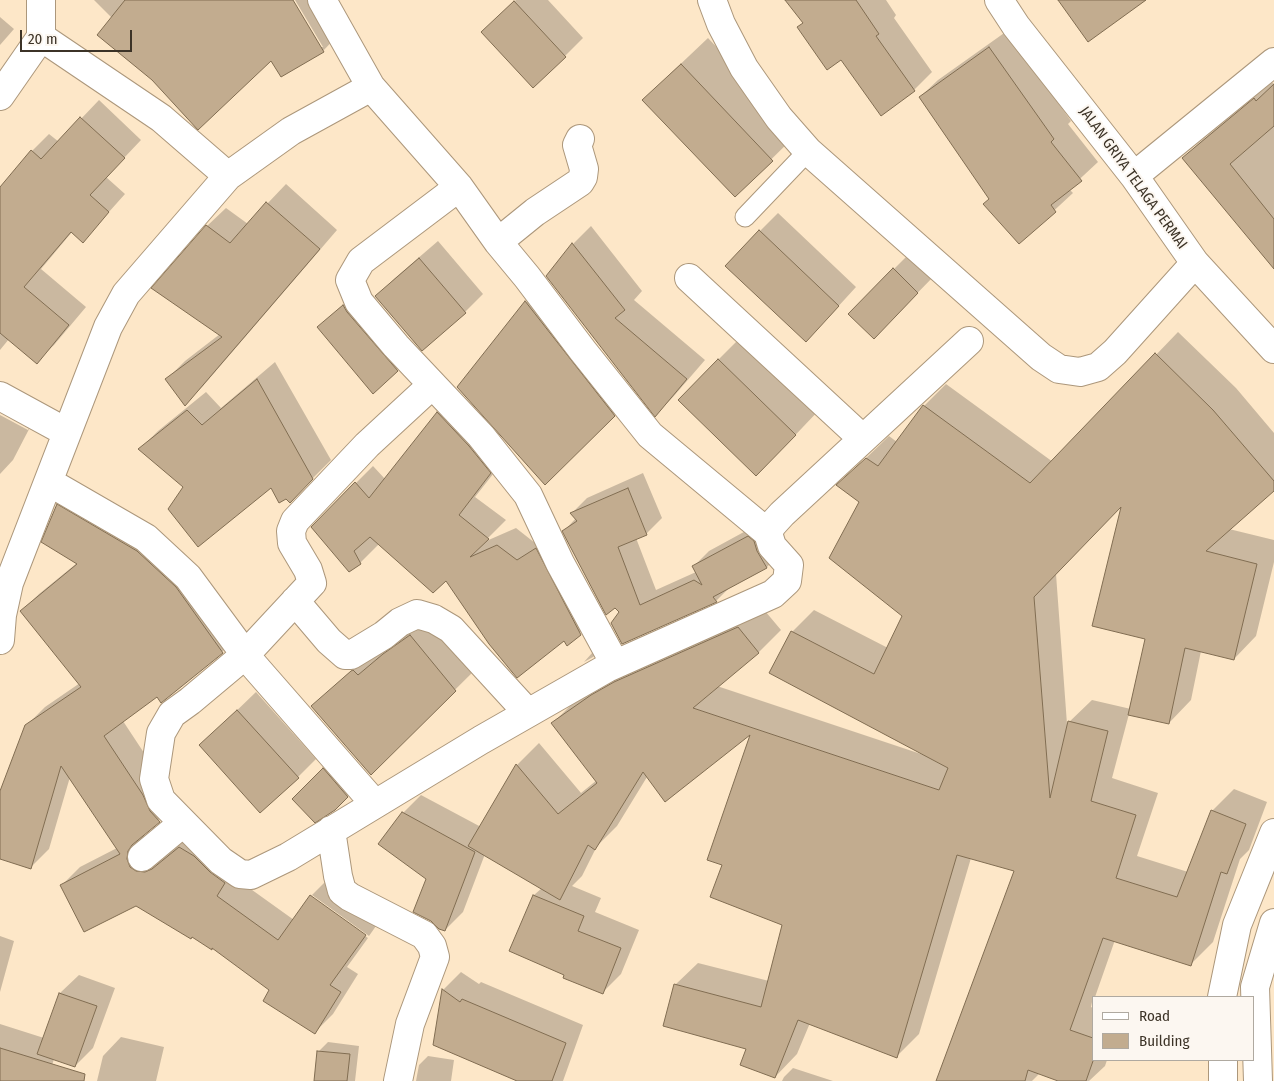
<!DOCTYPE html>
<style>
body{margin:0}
#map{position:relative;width:1274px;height:1081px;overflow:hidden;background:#fde7c8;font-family:"Fira Sans Condensed",sans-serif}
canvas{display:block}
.legend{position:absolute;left:1092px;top:996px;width:162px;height:65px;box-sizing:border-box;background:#fcf7f1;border:1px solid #afa9a0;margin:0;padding:6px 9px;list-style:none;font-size:15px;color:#3c3327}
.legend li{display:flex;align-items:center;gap:10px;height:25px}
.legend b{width:25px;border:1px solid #afa9a0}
.scale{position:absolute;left:20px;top:30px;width:112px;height:22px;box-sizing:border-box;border:2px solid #3c3327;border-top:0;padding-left:6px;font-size:15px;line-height:18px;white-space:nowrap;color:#3c3327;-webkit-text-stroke:4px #fcf7f1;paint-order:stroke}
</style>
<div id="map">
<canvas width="1274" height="1081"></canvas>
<ul class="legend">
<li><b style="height:6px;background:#fff"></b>Road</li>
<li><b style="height:14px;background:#c2ac8f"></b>Building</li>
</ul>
<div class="scale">20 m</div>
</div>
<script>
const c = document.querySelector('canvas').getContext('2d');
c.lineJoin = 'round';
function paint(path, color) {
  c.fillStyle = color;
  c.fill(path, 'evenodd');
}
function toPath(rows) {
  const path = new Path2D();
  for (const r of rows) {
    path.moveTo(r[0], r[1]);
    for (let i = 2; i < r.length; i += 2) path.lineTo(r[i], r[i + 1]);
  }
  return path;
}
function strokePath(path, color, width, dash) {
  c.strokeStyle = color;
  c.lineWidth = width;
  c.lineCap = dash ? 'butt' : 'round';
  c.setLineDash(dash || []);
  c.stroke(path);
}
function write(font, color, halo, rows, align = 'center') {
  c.font = font + ' "Fira Sans Condensed",sans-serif';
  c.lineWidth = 4;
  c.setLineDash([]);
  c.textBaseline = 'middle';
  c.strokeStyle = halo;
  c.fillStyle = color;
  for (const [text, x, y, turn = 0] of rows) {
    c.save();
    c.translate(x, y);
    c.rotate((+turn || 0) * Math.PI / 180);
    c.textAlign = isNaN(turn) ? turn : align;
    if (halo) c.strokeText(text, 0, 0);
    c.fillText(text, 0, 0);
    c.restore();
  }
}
const shadow = toPath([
 [94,0,292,0,320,47,323,47,295,0,322,0,341,32,323,51,281,75,272,59,112,18],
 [516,0,548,0,583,38,565,56,501,14],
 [787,0,886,0,896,15,894,18,932,72,914,90,841,58,799,27,804,22],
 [0,17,14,29,0,45],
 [1007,31,1071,121,1068,124,1098,162,1069,189,1073,193,1019,243,920,97,938,80],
 [708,38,798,133,735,195,670,74],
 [1272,82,1274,85,1274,261,1183,158,1200,142],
 [99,100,141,140,106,177,125,194,83,241,72,232,41,269,86,307,54,345,36,362,9,339,0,350,0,190,32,151,49,134,59,142],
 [286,184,337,230,203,386,185,404,167,379,185,361,220,334,153,288,207,226,226,208,248,224],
 [778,213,856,287,824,322,760,231],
 [591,226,642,291,634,300,705,360,673,397,655,415,547,276,573,244],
 [438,241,483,294,465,312,376,297,395,278],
 [912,251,936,274,892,319,894,269],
 [544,284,632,397,614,415,458,387,526,302],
 [362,288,416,352,373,392,318,327],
 [1178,332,1236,388,1274,433,1274,489,1229,529,1274,540,1274,562,1256,636,1234,659,1201,651,1191,700,1169,723,1129,714,1112,778,1158,793,1137,856,1188,872,1212,811,1234,789,1267,802,1249,850,1240,859,1213,942,1191,964,1115,940,1095,997,1093,997,1091,1007,1093,1008,1093,1060,1107,1060,1105,1066,1089,1081,1062,1081,1040,1073,1032,1081,963,1081,1016,870,971,858,919,1034,897,1056,810,1023,797,1054,775,1077,748,1048,675,985,698,963,769,981,783,924,723,864,752,732,647,777,617,826,597,846,582,876,572,886,601,898,595,912,639,930,621,974,603,992,566,974,511,951,534,895,542,888,485,854,463,912,445,930,428,878,403,813,421,795,481,827,517,765,539,743,581,793,597,780,553,723,575,701,615,673,760,605,781,630,759,652,717,686,924,755,924,754,792,632,814,610,888,648,904,615,860,501,838,485,889,436,897,442,924,406,946,384,1053,462],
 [1123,504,1147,638,1131,709,1092,700,1067,724,1056,574],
 [745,333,822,407,783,448,718,360],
 [275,362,331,460,308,483,271,486,184,487,140,449,158,431,206,392,221,408],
 [455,395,508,455,475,497,506,520,484,542,516,528,535,543,554,531,598,616,568,644,564,639,379,544,360,563,312,527,373,466,385,479,438,413],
 [0,396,40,408,13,460,0,474,0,415,28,430,29,428,0,412],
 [643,473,662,518,646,534,636,538,656,590,696,572,694,566,709,551,764,521,782,551,767,567,730,587,716,601,621,612,564,531,576,518,572,513,587,498],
 [76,487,240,634,222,652,158,695,123,721,177,803,145,832,144,840,164,855,172,851,198,829,234,877,294,920,311,896,329,878,383,916,369,936,312,895,312,898,368,938,347,967,358,974,333,1014,315,1032,271,989,212,947,136,905,62,885,80,867,117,848,70,777,49,849,31,867,0,858,0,794,26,726,45,707,80,683,21,612,39,594,77,563,58,505],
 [433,613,478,667,371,773,313,706,376,648,381,653,407,631],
 [609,634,611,638,593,657,584,662],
 [256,692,316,759,298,777,201,745],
 [342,751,366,778,334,809,293,799],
 [0,936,14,941,0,992],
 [461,972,479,984,481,982,583,1025,563,1081,520,1081,434,1045,443,990],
 [79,975,115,988,93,1048,75,1066,54,1059,47,1081,0,1081,0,1024,44,1038,60,993],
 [121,1037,164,1047,156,1081,97,1081,103,1056],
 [328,1042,359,1046,355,1081,315,1081,318,1052],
 [428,1056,454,1060,451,1081,416,1081,419,1065],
 [793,1068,833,1081,782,1081,784,1077]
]);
const building = toPath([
 [125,0,293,0,324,52,281,77,271,61,198,130,152,80,97,35,125,0],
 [785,0,856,0,879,34,876,36,915,91,881,116,841,60,827,70,797,27,803,23,785,0],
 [1058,0,1146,0,1088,42,1058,0],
 [514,1,566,57,533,88,481,32,514,1],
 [989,47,1054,139,1051,142,1082,181,1051,205,1056,212,1019,244,983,204,989,199,919,97,989,47],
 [681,64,773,161,735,197,642,100,681,64],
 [1274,84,1274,126,1230,164,1274,219,1274,269,1182,158,1254,98,1256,101,1274,84],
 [80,117,125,158,90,195,109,212,83,243,71,232,24,287,69,325,37,364,0,333,0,187,31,150,41,159,80,117],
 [266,202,320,249,185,406,165,379,222,337,151,288,206,225,230,243,266,202],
 [759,230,839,306,806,342,725,266,759,230],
 [572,243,625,310,615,318,687,379,655,417,546,276,572,243],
 [419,258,466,313,422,351,375,296,419,258],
 [893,268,918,293,874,339,848,314,893,268],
 [525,301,615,416,545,485,457,387,525,301],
 [343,305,347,312,398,371,373,394,317,327,343,305],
 [1155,353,1213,410,1274,481,1274,491,1206,551,1257,564,1234,660,1185,648,1169,724,1128,715,1145,639,1092,626,1121,507,1034,597,1050,798,1068,721,1108,731,1091,801,1136,815,1116,878,1177,897,1211,810,1246,824,1227,874,1221,872,1191,966,1103,938,1070,1030,1093,1038,1093,1061,1086,1081,1058,1081,1028,1070,1025,1081,936,1081,1014,871,957,855,897,1058,798,1020,775,1078,740,1065,746,1049,663,1026,674,984,761,1007,782,925,710,897,722,865,707,860,750,735,665,802,643,772,595,850,588,845,560,900,468,846,516,764,558,814,597,783,551,723,591,695,614,682,738,627,759,653,693,708,939,790,948,768,769,673,791,631,874,674,902,616,829,558,859,502,836,485,866,458,878,466,923,405,1030,483,1155,353],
 [718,359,796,435,756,476,678,400,718,359],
 [257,379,313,479,290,503,286,499,279,503,271,488,198,547,168,509,183,487,138,449,187,410,202,425,257,379],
 [437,412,469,446,491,473,459,515,489,539,470,557,497,545,517,560,536,548,581,635,567,646,564,641,517,678,489,644,446,581,433,593,370,537,354,551,361,564,349,572,311,527,355,482,369,498,437,412],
 [628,488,647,535,618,547,640,605,694,580,702,585,692,566,748,536,754,541,757,551,767,568,713,597,717,602,622,644,611,623,619,612,615,608,606,615,562,531,577,521,570,513,628,488],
 [57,504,137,551,176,587,223,653,161,703,157,697,104,736,143,795,150,811,160,822,132,845,128,851,127,859,130,867,136,871,145,872,152,869,179,847,194,856,210,872,225,883,217,896,278,940,310,895,366,935,330,985,341,992,315,1034,263,1001,269,990,212,948,212,950,192,937,191,939,136,906,84,932,60,885,120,854,61,766,31,869,0,859,0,791,25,725,81,687,20,611,77,564,41,542,57,504],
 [410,635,456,691,371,775,311,706,351,671,353,670,358,675,383,654,410,635],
 [237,710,299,778,260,813,199,745,237,710],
 [323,768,348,797,335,810,315,823,292,799,323,768],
 [402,812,475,852,445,931,439,929,431,921,413,912,426,879,378,844,402,812],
 [533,895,584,916,578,931,621,948,603,994,563,978,564,975,509,951,533,895],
 [442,989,460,1002,462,999,566,1043,552,1081,517,1081,433,1045,442,989],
 [59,993,97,1006,75,1067,37,1054,59,993],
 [0,1048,85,1074,84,1081,0,1081,0,1048],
 [317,1051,350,1054,347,1081,314,1081,317,1051]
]);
const lane = toPath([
 [745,217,808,151]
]);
const street = toPath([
 [322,0,371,87,459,187,498,242,527,277,583,351,650,435,768,533,772,546,789,565,787,581,773,594,607,668,481,740,288,857,251,875,240,874,221,861,161,800,154,779,161,733,172,714,190,701,245,655,312,583,308,570,292,543,291,531,295,521,367,445,432,385],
 [712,0,721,24,744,68,779,118,808,151,1041,357,1059,369,1080,372,1098,367,1115,352,1195,263],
 [999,0,1016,26,1134,176,1195,263,1274,349],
 [41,37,161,118,228,176],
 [0,96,41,37,41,0],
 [1134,176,1274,62],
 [459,187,361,261,350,280,359,302,396,346,481,436,528,495,560,563,615,664],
 [498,242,535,212,580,182,583,177,584,169,577,145,580,139],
 [689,278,863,439],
 [0,396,66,432],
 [49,482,146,538,188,577,250,661,375,804],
 [768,533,772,525,782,514,969,341],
 [295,601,329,641,345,655,351,655,384,635,400,622,417,614,434,619,451,629,528,713],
 [0,640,2,615,9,583,108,327,126,294,228,176,291,131,371,87],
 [331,830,338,876,342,891,350,897,424,935,432,946,435,957,410,1024,398,1081],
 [142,857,183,823],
 [1222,997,1237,925,1274,833],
 [1223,1060,1223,1081],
 [1258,1081,1255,987,1274,923]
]);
const streetNames = [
 ["JALAN GRIYA TELAGA PERMAI",1133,178,54]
];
paint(shadow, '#0003');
paint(building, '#c2ac8f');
strokePath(building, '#816d52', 1);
strokePath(lane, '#ac977b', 21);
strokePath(street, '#ac977b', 30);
strokePath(lane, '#fff', 19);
strokePath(street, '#fff', 28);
write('15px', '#3c3327', '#fcf7f1', streetNames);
</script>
